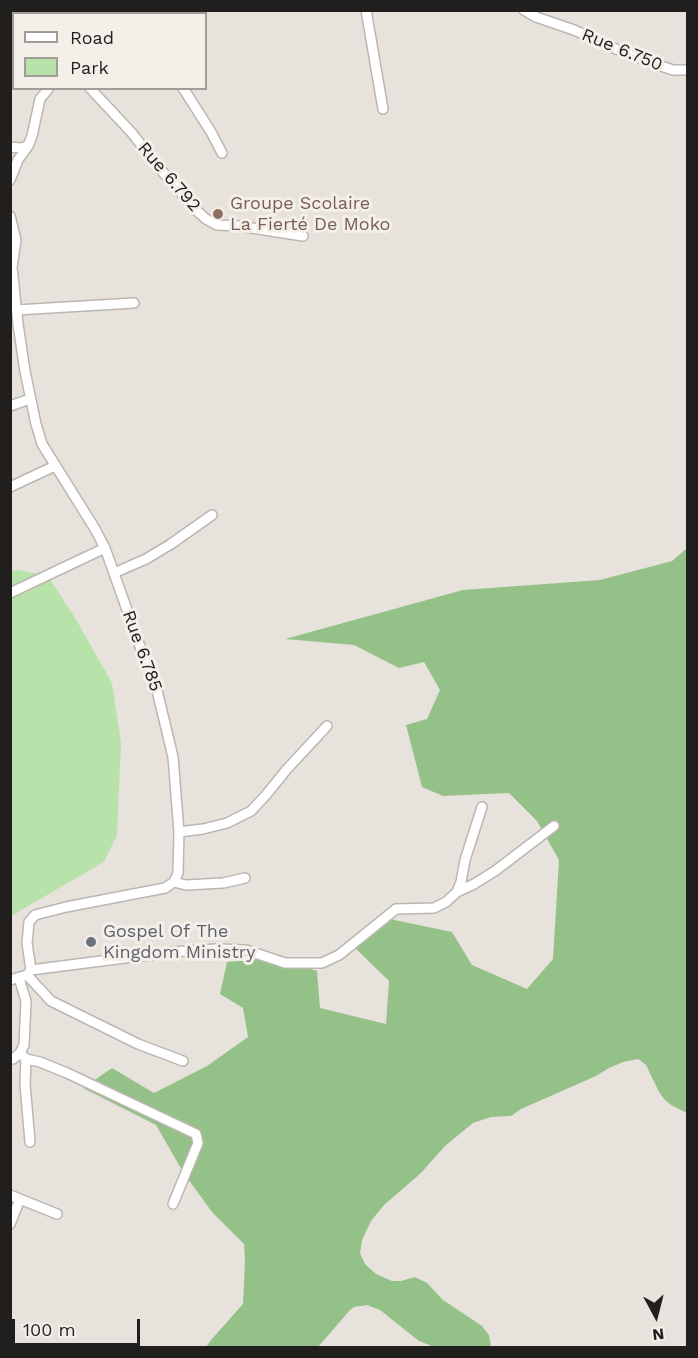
<!DOCTYPE html>
<meta charset="utf-8">
<style>
body{margin:0}
#map{position:relative;width:698px;height:1358px;overflow:hidden;background:#e8e2dd;font-family:"Work Sans",sans-serif}
canvas{display:block}
.frame{position:absolute;inset:0;border:12px solid #211f1d;pointer-events:none}
.legend{position:absolute;left:12px;top:12px;width:195px;height:78px;box-sizing:border-box;background:#f5efea;border:2px solid #a09c98;margin:0;padding:8px 10px;list-style:none;font-size:18px;color:#211f1d}
.legend li{display:flex;align-items:center;gap:12px;height:30px}
.legend b{width:30px;border:2px solid #a09c98}
.north{position:absolute;left:626px;top:1286px;width:60px;height:60px;-webkit-text-stroke:4px #f5efea;paint-order:stroke;rotate:173deg;font-size:16px;font-weight:700;line-height:24px;text-align:center;color:#211f1d}
.north::after{content:'';display:block;margin:auto;width:21px;height:27px;background:#211f1d;clip-path:polygon(50% 0,100% 100%,50% 72%,0 100%)}
.scale{position:absolute;left:12px;top:1319px;width:128px;height:27px;box-sizing:border-box;border:3px solid #211f1d;border-top:0;padding-left:8px;font-size:18px;line-height:21px;white-space:nowrap;color:#211f1d;-webkit-text-stroke:4px #f5efea;paint-order:stroke}
</style>
<div id="map">
<canvas width="698" height="1358"></canvas>
<div class="frame"></div>
<ul class="legend">
<li><b style="height:8px;background:#fff"></b>Road</li>
<li><b style="height:16px;background:#b7e3ab"></b>Park</li>
</ul>
<div class="north">N</div>
<div class="scale">100 m</div>
</div>
<script>
const c = document.querySelector('canvas').getContext('2d');
c.lineJoin = 'round';
function paint(path, color) {
  c.fillStyle = color;
  c.fill(path, 'evenodd');
}
function toPath(rows) {
  const path = new Path2D();
  for (const r of rows) {
    path.moveTo(r[0], r[1]);
    for (let i = 2; i < r.length; i += 2) path.lineTo(r[i], r[i + 1]);
  }
  return path;
}
function strokePath(path, color, width, dash) {
  c.strokeStyle = color;
  c.lineWidth = width;
  c.lineCap = dash ? 'butt' : 'round';
  c.setLineDash(dash || []);
  c.stroke(path);
}
function write(font, color, halo, rows, align = 'center') {
  c.font = font + ' "Work Sans",sans-serif';
  c.lineWidth = 6;
  c.setLineDash([]);
  c.textBaseline = 'middle';
  c.strokeStyle = halo;
  c.fillStyle = color;
  for (const [text, x, y, turn = 0] of rows) {
    c.save();
    c.translate(x, y);
    c.rotate((+turn || 0) * Math.PI / 180);
    c.textAlign = isNaN(turn) ? turn : align;
    if (halo) c.strokeText(text, 0, 0);
    c.fillText(text, 0, 0);
    c.restore();
  }
}
const green = toPath([
 [18,570,48,576,77,621,112,683,121,743,117,835,104,862,11,916,10,571]
]);
const forest = toPath([
 [687,548,687,1113,671,1105,665,1100,659,1092,646,1065,641,1061,638,1059,623,1062,609,1068,596,1076,521,1109,511,1116,491,1117,473,1123,445,1146,421,1173,384,1205,371,1221,362,1240,360,1253,365,1264,376,1274,392,1281,401,1281,415,1277,427,1283,443,1300,482,1326,489,1335,491,1347,434,1347,419,1341,380,1310,367,1305,354,1307,350,1310,318,1347,206,1347,211,1340,243,1304,245,1262,244,1244,212,1212,183,1172,156,1125,83,1088,112,1068,154,1093,207,1066,248,1037,243,1008,220,994,227,962,275,958,317,971,320,1008,386,1024,389,981,349,942,385,918,452,932,472,965,527,989,553,959,559,860,537,821,509,793,443,796,422,787,406,725,427,719,440,690,424,662,399,668,354,645,285,639,463,590,600,580,672,561]
]);
const minor = toPath([
 [76,10,79,14],
 [366,10,383,109],
 [524,10,536,17,574,30,616,49,661,66,673,70,688,70],
 [105,14,107,10],
 [90,88,131,132,161,170,197,211,206,219,217,225,239,226,303,236],
 [183,88,211,132,222,153],
 [10,147,21,148,28,146],
 [10,180,18,160,28,146,32,136,40,99,49,88],
 [10,216,16,240,12,267,18,324,25,371,36,424,42,444,95,529,105,548,142,652,155,682,173,757,179,832,178,873,174,882,165,888,66,907,35,915,29,922,27,943,31,970,27,975,10,980],
 [16,310,134,303],
 [10,406,30,399],
 [10,487,55,466],
 [114,573,146,559,171,544,212,515],
 [10,593,105,548],
 [179,832,203,829,227,823,251,811,266,795,287,769,327,726],
 [174,882,186,885,223,883,245,878],
 [457,892,474,884,495,871,554,826],
 [31,970,171,952,217,949,246,950,285,963,322,963,339,955,396,909,434,908,446,902,457,892,461,882,465,860,482,807],
 [27,975,51,1001,138,1044,183,1061],
 [20,1053,26,1059,40,1062,67,1073,196,1134,198,1143,173,1204],
 [10,1059,13,1059,20,1053,24,1045,26,1001,19,978],
 [26,1059,25,1084,30,1142],
 [10,1195,57,1214],
 [10,1224,20,1199]
]);
const markers = [
 [218,214,6,"#8d6e63"],
 [91,942,6,"#6b7280"]
];
const streetNames = [
 ["Rue 6.750",622,50,22],
 ["Rue 6.792",169,177,49],
 ["Rue 6.785",142,651,70]
];
const educationNames = [
 ["Groupe Scolaire",230,204],
 ["La Fierté De Moko",230,225]
];
const worshipNames = [
 ["Gospel Of The",103,932],
 ["Kingdom Ministry",103,953]
];
paint(green, '#b7e3ab');
paint(forest, '#94c187');
strokePath(minor, '#bcb6b2', 12);
strokePath(minor, '#fff', 9);
for (const [x, y, r, color] of markers) {
  const dot = new Path2D();
  dot.arc(x, y, r, 0, 2 * Math.PI);
  c.fillStyle = color;
  c.fill(dot);
  strokePath(dot, '#f5efea', 2);
}
write('18px', '#211f1d', '#f5efea', streetNames);
write('18px', '#785e54', '#f5efea', educationNames, 'left');
write('18px', '#5b616d', '#f5efea', worshipNames, 'left');
</script>
